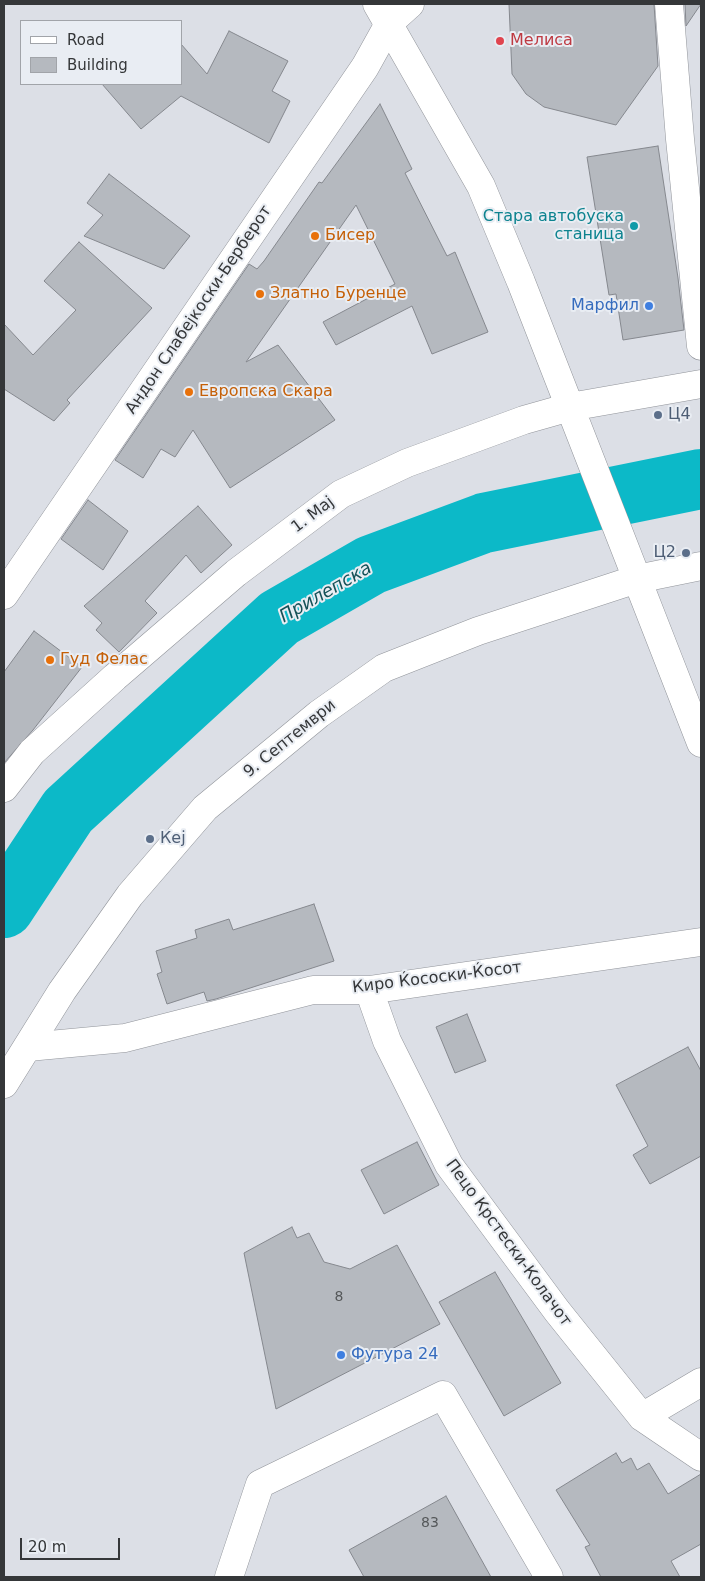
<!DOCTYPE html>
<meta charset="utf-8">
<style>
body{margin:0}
#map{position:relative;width:705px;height:1581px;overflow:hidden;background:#dcdfe6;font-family:"DejaVu Sans",sans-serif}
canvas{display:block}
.frame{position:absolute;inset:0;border:5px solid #353739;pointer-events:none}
.legend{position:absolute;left:20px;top:20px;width:162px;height:65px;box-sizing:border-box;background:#e9edf3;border:1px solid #a1a4a9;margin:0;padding:6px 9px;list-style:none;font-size:15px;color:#353739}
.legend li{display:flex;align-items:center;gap:10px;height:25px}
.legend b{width:25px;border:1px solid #a1a4a9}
.scale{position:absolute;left:20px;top:1538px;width:100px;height:22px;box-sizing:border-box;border:2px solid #353739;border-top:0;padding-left:6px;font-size:15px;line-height:18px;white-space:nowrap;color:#353739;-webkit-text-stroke:4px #e9edf3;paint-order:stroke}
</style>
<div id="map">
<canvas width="705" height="1581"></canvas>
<div class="frame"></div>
<ul class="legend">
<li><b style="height:6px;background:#fff"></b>Road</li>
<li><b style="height:14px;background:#b5b9bf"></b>Building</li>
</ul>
<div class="scale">20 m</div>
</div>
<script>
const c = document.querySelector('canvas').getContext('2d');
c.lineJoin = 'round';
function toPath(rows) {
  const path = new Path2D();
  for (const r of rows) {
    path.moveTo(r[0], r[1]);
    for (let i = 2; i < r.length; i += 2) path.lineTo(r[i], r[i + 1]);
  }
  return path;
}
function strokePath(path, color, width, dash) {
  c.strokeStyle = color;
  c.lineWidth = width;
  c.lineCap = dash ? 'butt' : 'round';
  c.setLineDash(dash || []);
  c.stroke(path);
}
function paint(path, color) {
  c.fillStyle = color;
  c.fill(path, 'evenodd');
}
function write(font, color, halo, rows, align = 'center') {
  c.font = font + ' "DejaVu Sans",sans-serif';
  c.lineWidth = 4;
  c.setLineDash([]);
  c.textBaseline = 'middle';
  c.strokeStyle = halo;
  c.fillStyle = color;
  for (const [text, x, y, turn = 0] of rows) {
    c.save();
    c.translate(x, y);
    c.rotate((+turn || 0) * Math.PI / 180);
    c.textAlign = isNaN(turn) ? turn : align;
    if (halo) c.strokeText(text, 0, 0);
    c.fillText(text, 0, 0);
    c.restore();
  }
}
const river = toPath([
 [4,908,68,811,279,618,371,565,484,523,701,479]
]);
const building = toPath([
 [509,4,654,4,658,66,616,125,544,107,526,94,512,74,509,4],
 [685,4,701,4,686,26,685,4],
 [229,31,288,61,272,91,290,101,269,143,181,96,141,129,102,84,181,84,181,44,207,74,229,31],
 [380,104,412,169,405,173,447,256,455,252,488,332,432,354,412,306,336,345,323,322,395,284,356,205,246,362,278,345,335,420,230,488,193,430,175,457,161,449,143,478,115,460,249,264,257,269,264,261,319,182,322,183,380,104],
 [658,146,678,278,684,330,623,340,616,294,609,295,587,157,658,146],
 [109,174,190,236,164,269,84,236,103,215,87,203,109,174],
 [79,242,152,308,67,400,70,403,54,421,4,389,4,324,33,355,76,310,44,281,79,242],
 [88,500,128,531,103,570,61,539,88,500],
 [198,506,232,545,201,573,186,555,145,601,157,613,119,652,96,630,102,623,84,606,198,506],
 [34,631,82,667,33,730,4,763,4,672,34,631],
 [314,904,334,961,216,999,207,1001,204,992,167,1004,157,974,162,972,156,951,197,938,195,930,229,919,233,930,314,904],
 [467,1014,486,1061,455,1073,436,1027,467,1014],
 [688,1047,701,1071,701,1156,650,1184,633,1155,648,1146,616,1085,688,1047],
 [417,1142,439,1185,384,1214,361,1170,417,1142],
 [292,1227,297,1238,309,1233,324,1262,350,1269,397,1245,440,1324,276,1409,244,1253,292,1227],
 [495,1272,561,1383,504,1416,439,1302,495,1272],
 [616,1453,622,1463,631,1458,637,1470,649,1463,668,1494,701,1474,701,1544,671,1561,680,1577,601,1577,585,1547,590,1545,556,1490,616,1453],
 [446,1496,491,1577,364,1577,349,1550,446,1496]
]);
const minor = toPath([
 [669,4,680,139,701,346],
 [4,595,365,67,390,22,410,4],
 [369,990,387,1041,449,1165,557,1311,642,1417,701,1457],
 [28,1047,125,1038,313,990,369,990,701,942],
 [642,1417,701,1382],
 [229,1577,260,1484,443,1395,549,1577]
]);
const tertiary = toPath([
 [377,4,481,186,521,282,701,743],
 [4,788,32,752,115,677,236,573,341,494,407,463,524,420,570,407,701,384],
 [4,1084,62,991,130,895,205,808,319,714,384,668,478,631,637,579,701,566]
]);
const markers = [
 [500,41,5,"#e0444e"],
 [634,226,5,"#0f9aa8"],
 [315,236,5,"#e8710a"],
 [260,294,5,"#e8710a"],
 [649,306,5,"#3f7fe0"],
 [189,392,5,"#e8710a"],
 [658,415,5,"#5c6f8a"],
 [686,553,5,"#5c6f8a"],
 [50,660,5,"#e8710a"],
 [150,839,5,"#5c6f8a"],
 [341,1355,5,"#3f7fe0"]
];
const numberNames = [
 ["8",339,1297],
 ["83",430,1523]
];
const healthNames = [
 ["Мелиса",510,41]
];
const cultureNames = [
 ["Стара автобуска",624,217],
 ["станица",624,235]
];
const foodNames = [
 ["Бисер",325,236],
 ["Златно Буренце",270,294],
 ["Европска Скара",199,392],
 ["Гуд Фелас",60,660]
];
const shopNames = [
 ["Марфил",639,306],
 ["Футура 24",351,1355,"left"]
];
const streetNames = [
 ["Андон Слабејкоски-Берберот",199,310,-56],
 ["1. Мај",313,515,-37],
 ["9. Септември",290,739,-39],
 ["Киро Ќососки-Ќосот",437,978,-7],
 ["Пецо Крстески-Колачот",508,1243,54]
];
const serviceNames = [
 ["Ц4",668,415],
 ["Ц2",676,553,"right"],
 ["Кеј",160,839]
];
const waterNames = [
 ["Прилепска",326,593,-30]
];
strokePath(river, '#0cb9c8', 60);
paint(building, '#b5b9bf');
strokePath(building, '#85888e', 1);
strokePath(minor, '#91949a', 29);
strokePath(tertiary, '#91949a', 29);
strokePath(minor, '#fff', 28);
strokePath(tertiary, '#fff', 28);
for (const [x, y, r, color] of markers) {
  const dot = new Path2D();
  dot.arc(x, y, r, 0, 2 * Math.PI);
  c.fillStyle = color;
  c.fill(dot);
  strokePath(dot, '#e9edf3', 2);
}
write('14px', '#55585a', null, numberNames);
write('16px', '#be3a42', '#e9edf3', healthNames, 'left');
write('16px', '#0d838f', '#e9edf3', cultureNames, 'right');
write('16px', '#c56008', '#e9edf3', foodNames, 'left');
write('16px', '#366cbe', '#e9edf3', shopNames, 'right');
write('16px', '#353739', '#e9edf3', streetNames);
write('16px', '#4e5e75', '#e9edf3', serviceNames, 'left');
write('italic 18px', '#155258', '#e9edf3', waterNames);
</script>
